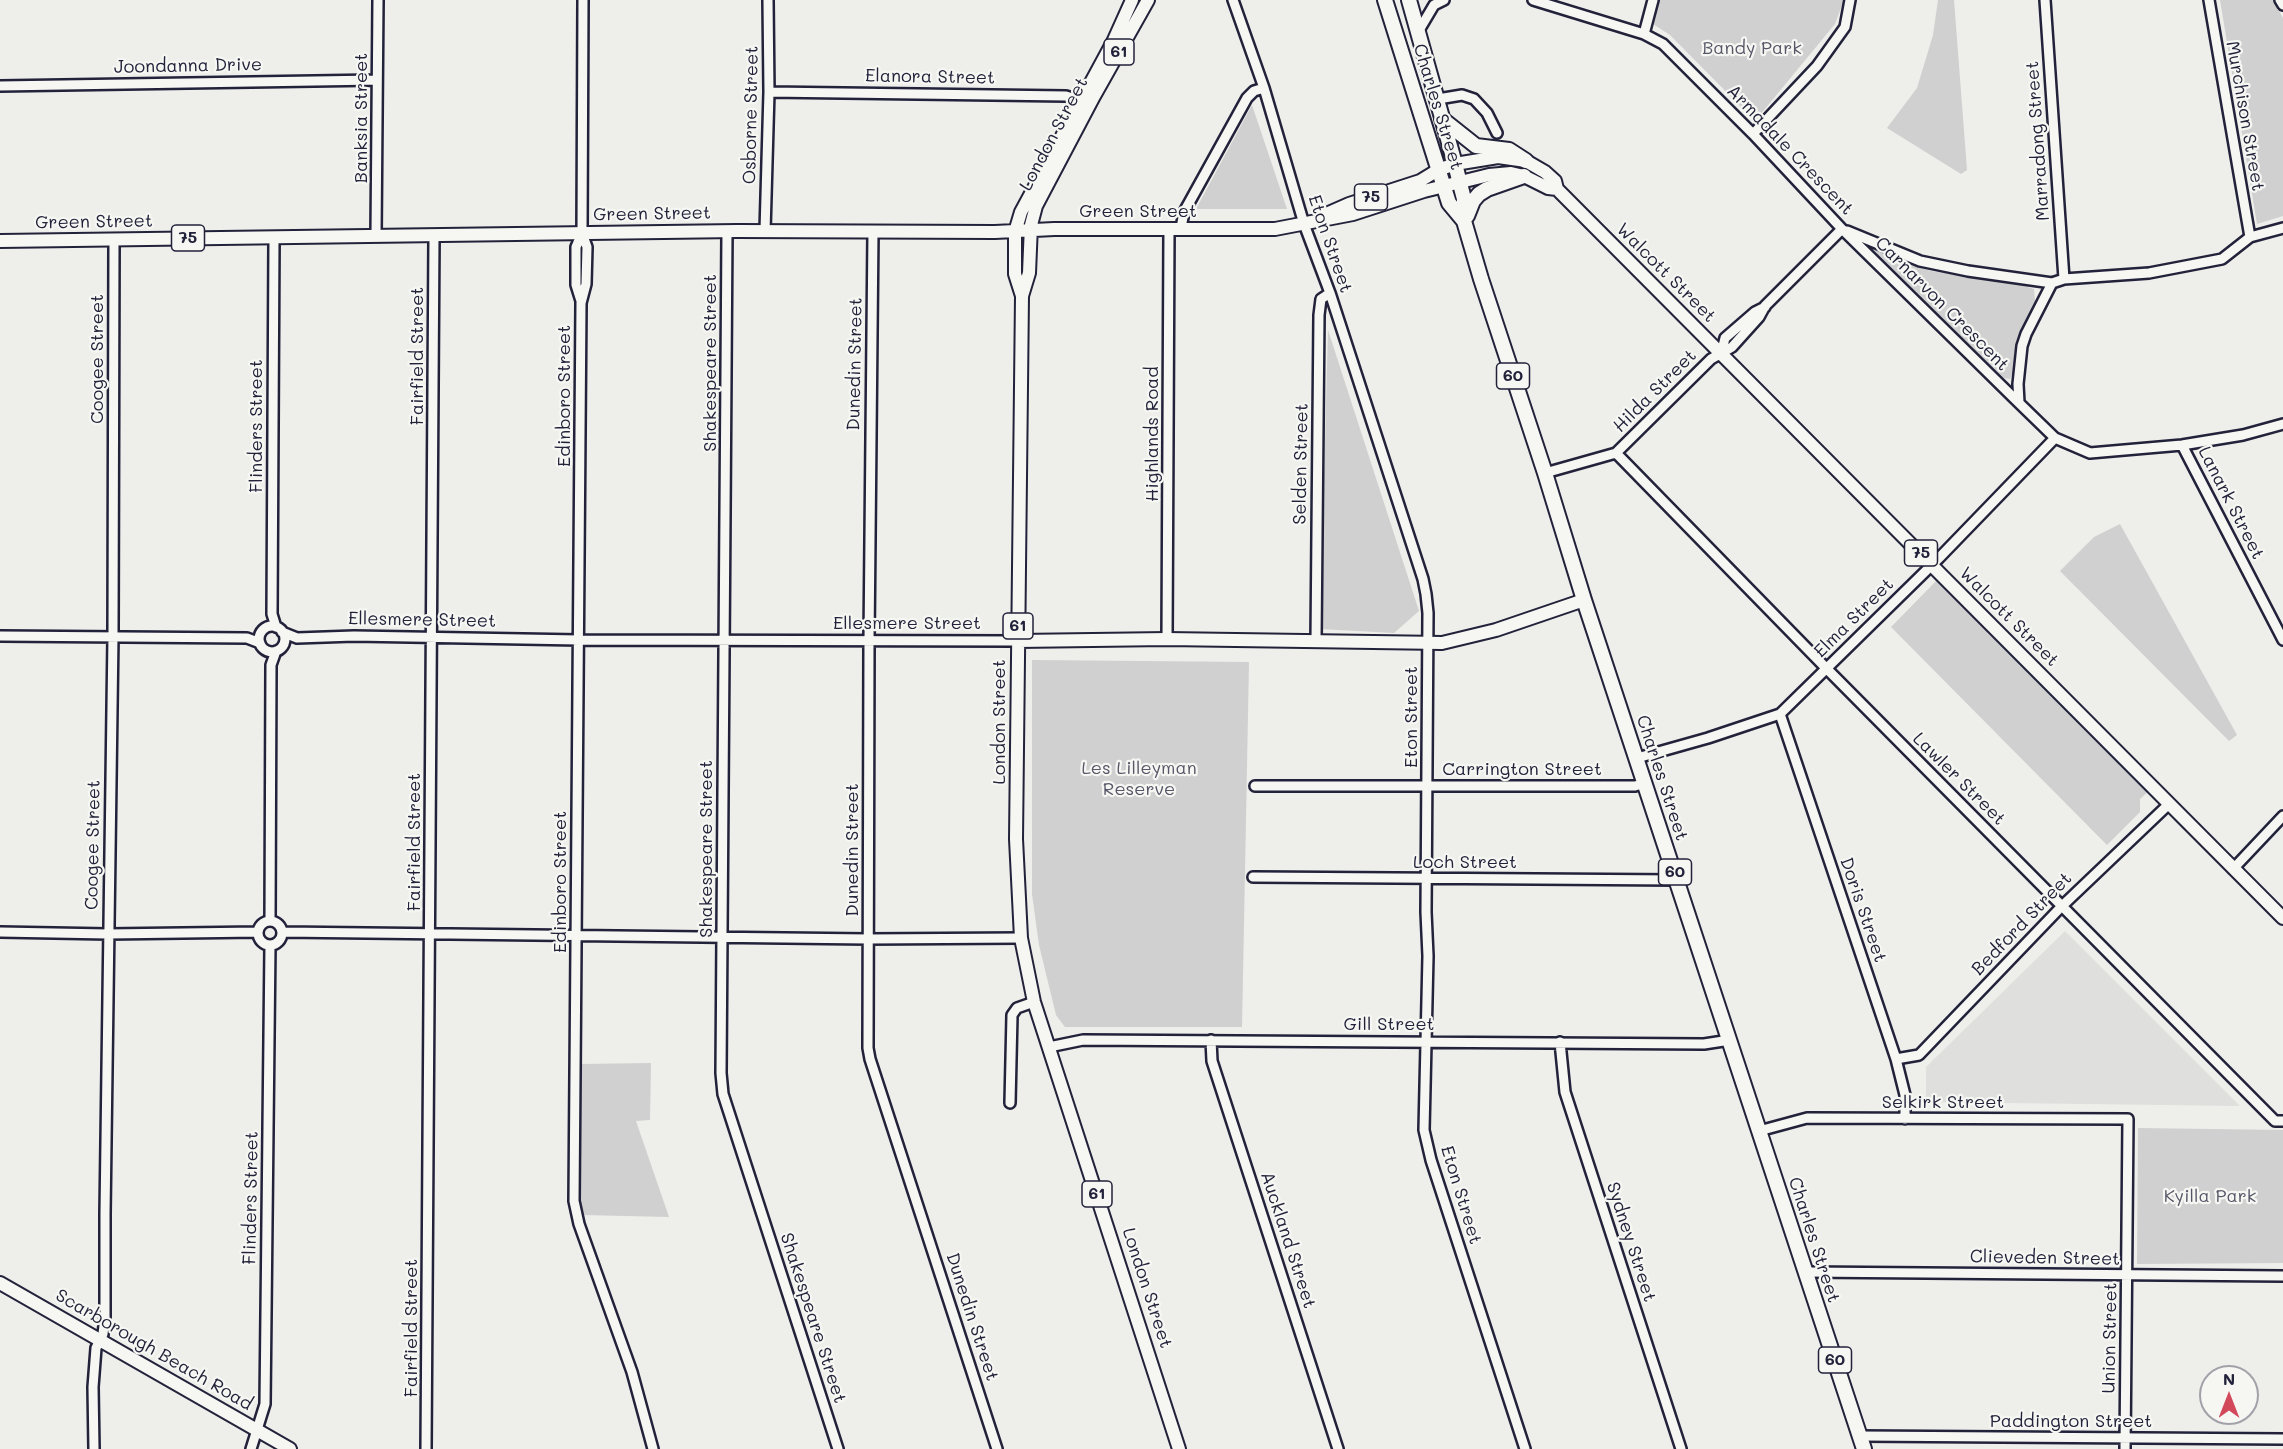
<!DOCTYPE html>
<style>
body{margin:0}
#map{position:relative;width:2283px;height:1449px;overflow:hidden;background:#eeeeeb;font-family:Mali,sans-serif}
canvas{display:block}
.north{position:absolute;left:2199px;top:1365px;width:60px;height:60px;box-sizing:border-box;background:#f6f6f2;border:2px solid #a1a1a9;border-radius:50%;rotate:0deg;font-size:16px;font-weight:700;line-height:24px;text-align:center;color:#22223b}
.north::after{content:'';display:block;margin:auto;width:21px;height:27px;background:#d1495b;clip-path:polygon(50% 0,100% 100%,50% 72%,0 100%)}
</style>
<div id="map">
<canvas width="2283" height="1449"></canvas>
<div class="north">N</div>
</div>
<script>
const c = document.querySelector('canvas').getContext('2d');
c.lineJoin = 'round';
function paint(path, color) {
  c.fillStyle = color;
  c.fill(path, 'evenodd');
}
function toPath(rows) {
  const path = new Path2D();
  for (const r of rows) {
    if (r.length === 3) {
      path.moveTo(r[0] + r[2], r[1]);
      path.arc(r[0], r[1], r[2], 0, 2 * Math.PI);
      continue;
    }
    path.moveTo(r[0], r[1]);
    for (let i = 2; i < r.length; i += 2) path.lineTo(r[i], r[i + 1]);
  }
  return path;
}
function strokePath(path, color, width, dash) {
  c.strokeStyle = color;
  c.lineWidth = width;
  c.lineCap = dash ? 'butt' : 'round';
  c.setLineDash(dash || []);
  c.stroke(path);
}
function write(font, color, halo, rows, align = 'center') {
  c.font = font + ' Mali,sans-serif';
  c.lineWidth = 4.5;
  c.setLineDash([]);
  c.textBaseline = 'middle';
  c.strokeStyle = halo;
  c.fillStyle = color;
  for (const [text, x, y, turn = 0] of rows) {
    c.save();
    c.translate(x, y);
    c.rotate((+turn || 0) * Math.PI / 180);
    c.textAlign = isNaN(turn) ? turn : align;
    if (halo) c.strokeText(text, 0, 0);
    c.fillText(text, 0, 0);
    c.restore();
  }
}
const built = toPath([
 [2065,931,2240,1106,1926,1102,1926,1067]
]);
const green = toPath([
 [1659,0,1844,0,1835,24,1755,121,1670,35,1653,24],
 [1938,0,1954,0,1967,170,1961,174,1887,128,1917,88,1933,35],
 [2220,0,2273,0,2283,18,2283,216,2257,224],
 [1252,105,1287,209,1196,209],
 [1873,247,1905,263,1931,271,2015,283,2034,289,2035,301,2021,331,2014,354,2014,370,2010,379,2004,378,1871,250],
 [1328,330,1419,611,1394,633,1320,629],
 [2120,524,2237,735,2229,741,2060,571,2094,537],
 [1940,577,2151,789,2140,799,2140,812,2107,845,1891,627],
 [1032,660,1249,662,1242,1027,1065,1027,1056,1015,1039,945,1032,894],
 [651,1063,650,1120,636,1121,669,1217,582,1215,578,1196,579,1064],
 [2138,1128,2283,1130,2283,1263,2137,1264]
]);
const minor = toPath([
 [583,0,582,233,587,247,586,284,581,303,574,1201,579,1224,632,1372,653,1449],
 [1233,0,1264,88,1304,224,1330,293,1423,579,1426,594,1428,613,1426,912,1428,956,1424,1130,1431,1160,1525,1449],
 [1533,0,1644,34,1663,44,1753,134,1842,229,2019,403],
 [2045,0,2064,279],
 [2209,0,2250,237],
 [2280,0,2283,5],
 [1418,32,1434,5,1444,0],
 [1644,34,1653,0],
 [0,86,377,80],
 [769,92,1066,96,1086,102],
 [1438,99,1462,95,1474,99,1487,113,1497,133],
 [1753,134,1817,66,1845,27,1850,0],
 [1181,228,1184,212,1247,98,1254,91,1264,88],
 [765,231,769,92,768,0],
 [873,231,869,641,868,1048,870,1059,997,1449],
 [1847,231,1920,261,1968,271,2052,283,2064,279,2149,273,2222,259,2250,237,2283,228],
 [727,232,721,1073,723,1094,838,1449],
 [376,236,378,0],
 [274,238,272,614,276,627],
 [2052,283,2026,334,2022,346,2018,384,2019,403,2055,438,2090,453,2182,445,2243,435,2283,424],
 [581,301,576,285,576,247,582,233],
 [1721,354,1725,338,1755,312,1765,307],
 [2182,445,2283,640],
 [1616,453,1826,668,2275,1121,2283,1121],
 [1545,473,1616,453,1711,359,1732,347,1759,317,1765,306,1842,229],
 [272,639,13],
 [282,632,297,638,354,636,579,640,1018,641],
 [0,636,247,638,260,643],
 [1167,639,1169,229],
 [1316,640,1319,315,1321,299,1330,293],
 [1780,714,1896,1059,1905,1095,1905,1119],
 [1637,758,1708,738,1780,714,1939,558,2055,438],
 [1255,786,1635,786,1645,783],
 [2233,869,2283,816],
 [1253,877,1677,880],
 [270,933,12],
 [270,921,271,665,276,651],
 [0,932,108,934,258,932],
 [283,932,868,939,1021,938],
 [1211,1040,1212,1061,1338,1449],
 [1560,1042,1565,1092,1681,1449],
 [1049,1047,1083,1040,1704,1044,1730,1040],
 [1896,1059,1919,1055,2061,907,2169,804],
 [1010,1103,1012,1015,1017,1008,1034,1002],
 [1759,1131,1807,1118,2128,1119,2125,1449],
 [1806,1272,2283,1276],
 [1860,1436,2283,1439],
 [94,1449,93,1387,96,1348,103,1334,105,1317,105,1213,113,636,114,239],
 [251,1449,265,1404,270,945],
 [426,1449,434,236]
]);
const major = toPath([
 [1148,0,1094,96,1036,206,1031,225,1029,273,1022,296,1016,839,1021,938,1034,1002,1179,1449],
 [1324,215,1349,204,1420,181,1438,170,1455,164,1498,157,1526,161,1545,172,1555,181,1557,189,2283,918],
 [0,241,737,231,995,232,1054,229,1275,229,1353,214,1424,191,1489,175,1511,173,1524,176,1548,188,1557,189],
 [1022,296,1015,274,1015,232,1021,212,1114,40,1132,0],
 [1018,641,1167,639,1442,643,1496,630,1584,600],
 [0,1283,290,1449]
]);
const highway = toPath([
 [1385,0,1449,203,1464,221],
 [1409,0,1455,164,1464,199,1464,221,1481,279,1545,473,1584,600,1864,1449],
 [1442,119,1476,146,1509,150,1526,161],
 [1467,216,1473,201,1479,194,1487,189,1524,176]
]);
const shields = [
 [1119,52,30],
 [1371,197,33],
 [188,238,33],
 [1513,376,33],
 [1921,553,33],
 [1018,626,30],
 [1675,872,33],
 [1097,1194,30],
 [1835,1360,33]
];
const shieldNames = [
 ["61",1119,52],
 ["75",1371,197],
 ["75",188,238],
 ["60",1513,376],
 ["75",1921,553],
 ["61",1018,626],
 ["60",1675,872],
 ["61",1097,1194],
 ["60",1835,1360]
];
const parkNames = [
 ["Bandy Park",1752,48],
 ["Les Lilleyman",1139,768],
 ["Reserve",1139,789],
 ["Kyilla Park",2210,1196]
];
const streetNames = [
 ["Joondanna Drive",188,66,-1],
 ["Elanora Street",930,77,1],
 ["Charles Street",1438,107,73],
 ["Osborne Street",751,115,-89],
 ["Murchison Street",2245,116,80],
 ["Banksia Street",361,118,-90],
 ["London Street",1054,134,-62],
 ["Marradong Street",2038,141,-94],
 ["Armadale Crescent",1790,150,46],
 ["Green Street",1138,211],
 ["Green Street",652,214,-1],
 ["Green Street",94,222,-1],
 ["Eton Street",1330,244,71],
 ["Walcott Street",1666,273,45],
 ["Carnarvon Crescent",1942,304,45],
 ["Fairfield Street",417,356,-90],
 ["Coogee Street",97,359,-90],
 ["Shakespeare Street",710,363,-90],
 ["Dunedin Street",855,364,-89],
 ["Hilda Street",1655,391,-45],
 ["Edinboro Street",564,396,-90],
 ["Flinders Street",256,426,-90],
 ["Highlands Road",1152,434,-90],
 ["Selden Street",1301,464,-89],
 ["Lanark Street",2231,503,63],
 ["Walcott Street",2009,617,45],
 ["Elma Street",1854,618,-45],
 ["Ellesmere Street",422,620,1],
 ["Ellesmere Street",907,623],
 ["Eton Street",1411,717,-90],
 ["London Street",999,722,-90],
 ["Carrington Street",1522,769],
 ["Charles Street",1662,778,72],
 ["Lawler Street",1959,779,45],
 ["Fairfield Street",414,842,-90],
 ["Coogee Street",93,845,-89],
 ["Shakespeare Street",706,849,-90],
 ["Dunedin Street",852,850,-90],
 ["Loch Street",1465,862],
 ["Edinboro Street",560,882,-90],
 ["Doris Street",1863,910,71],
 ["Bedford Street",2022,924,-46],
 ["Gill Street",1389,1024],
 ["Selkirk Street",1943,1102],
 ["Eton Street",1461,1195,73],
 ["Flinders Street",251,1198,-89],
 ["Auckland Street",1288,1240,72],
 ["Charles Street",1814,1240,72],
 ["Sydney Street",1631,1242,72],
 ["Clieveden Street",2045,1258,1],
 ["London Street",1147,1288,72],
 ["Dunedin Street",972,1317,72],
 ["Shakespeare Street",813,1318,72],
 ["Fairfield Street",411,1328,-90],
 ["Union Street",2110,1338,-89],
 ["Scarborough Beach Road",154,1350,30],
 ["Paddington Street",2071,1421]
];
paint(built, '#dfdfde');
paint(green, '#d0d0d1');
strokePath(minor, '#22223b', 14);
strokePath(major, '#22223b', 16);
strokePath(highway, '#22223b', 18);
strokePath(minor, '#f6f6f2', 9);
strokePath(major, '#f6f6f2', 12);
strokePath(highway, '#f6f6f2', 14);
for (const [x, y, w] of shields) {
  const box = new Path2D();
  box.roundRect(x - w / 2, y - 13, w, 26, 4.5);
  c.fillStyle = '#f6f6f2';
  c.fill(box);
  strokePath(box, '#22223b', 1.5);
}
write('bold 16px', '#22223b', null, shieldNames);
write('18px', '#565668', '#f6f6f2', parkNames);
write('18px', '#22223b', '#f6f6f2', streetNames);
</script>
